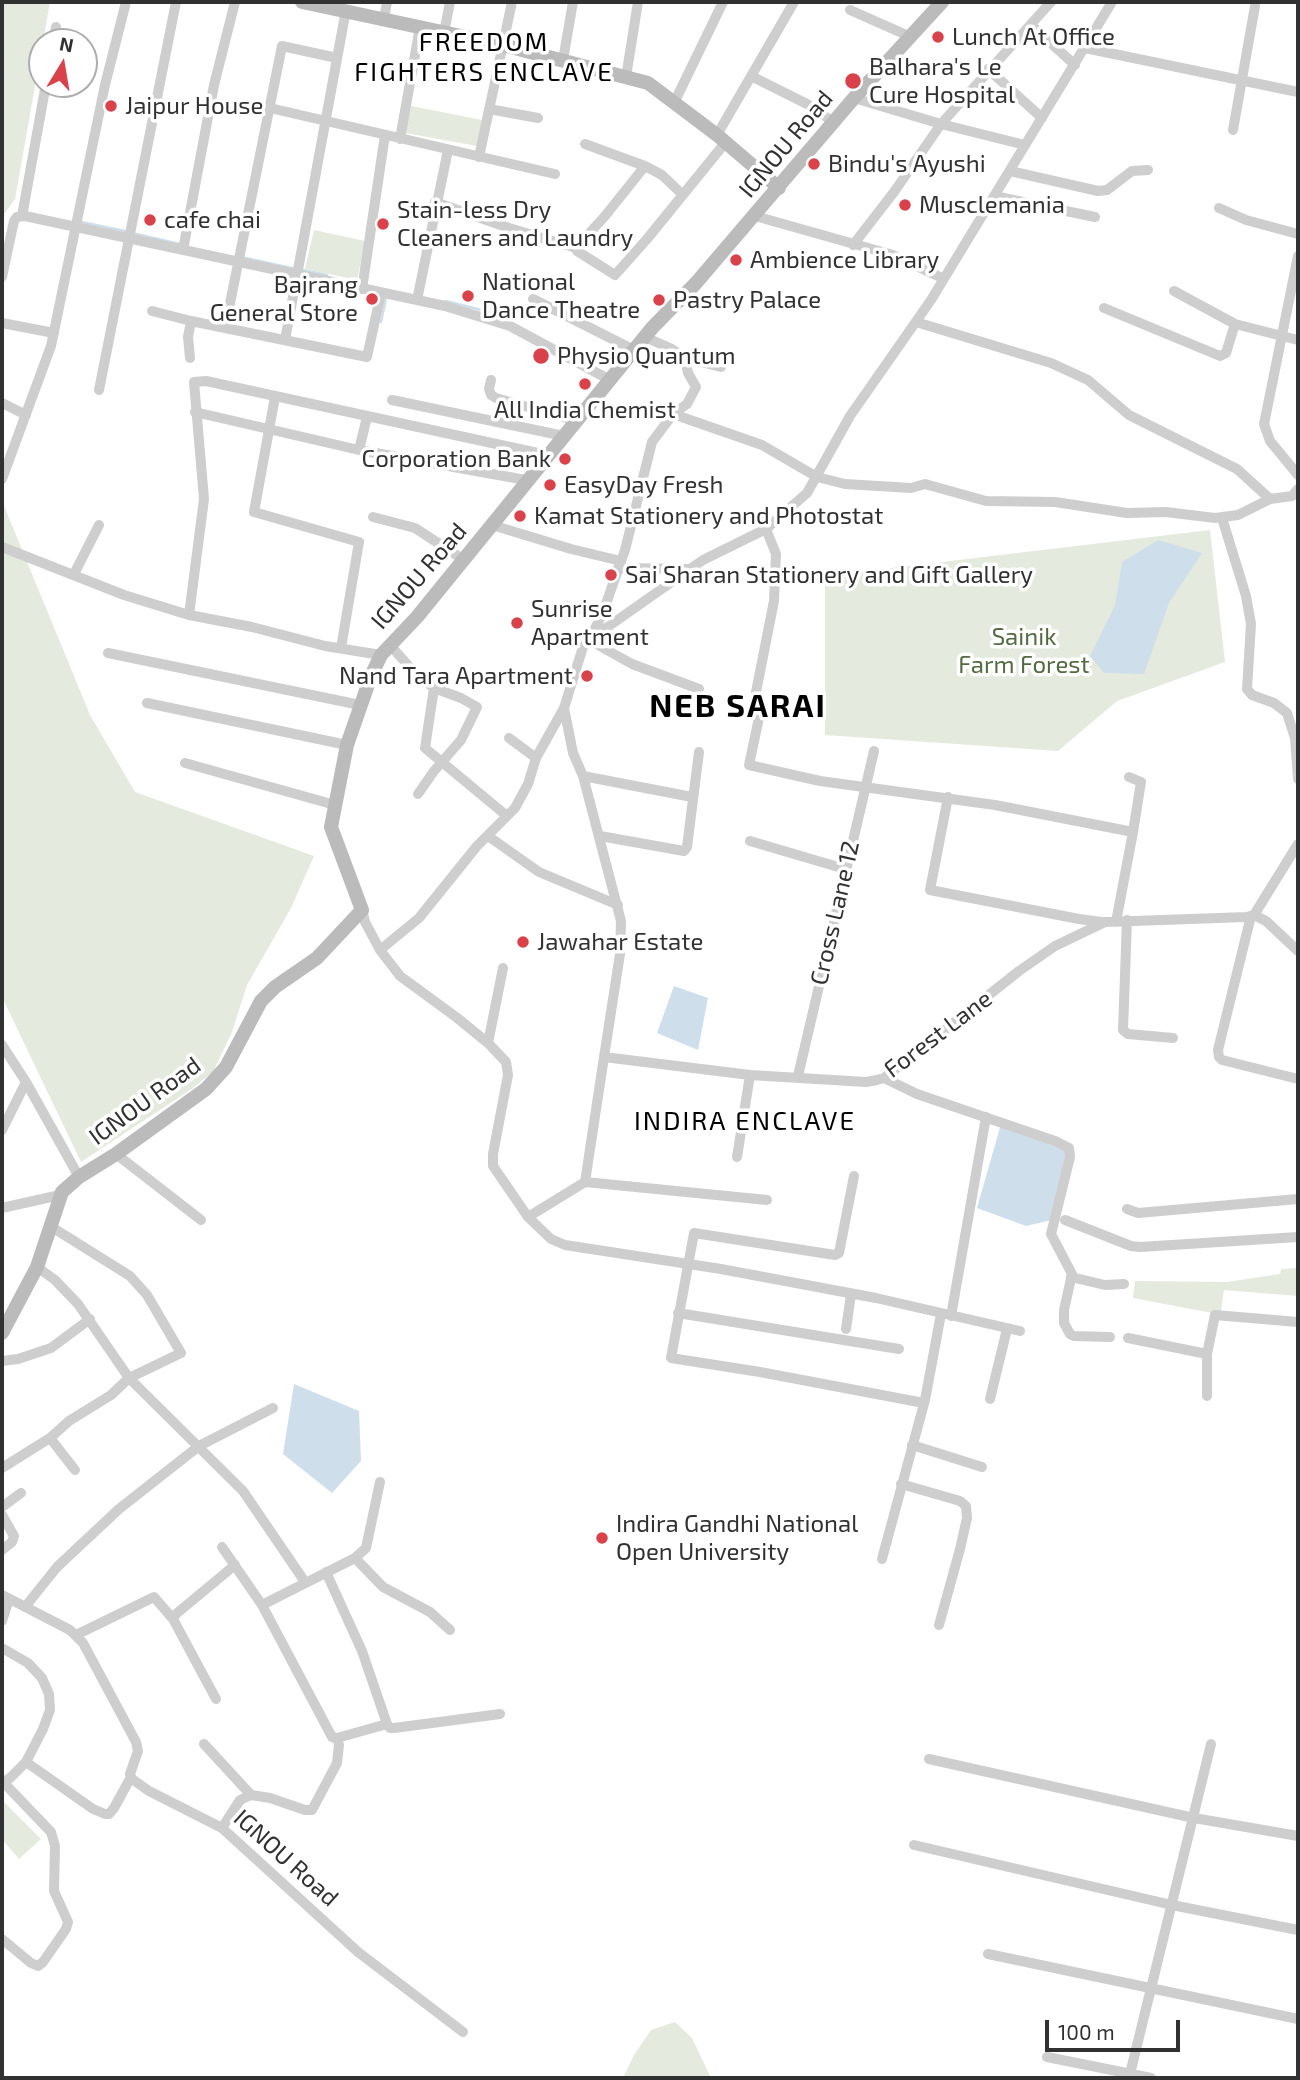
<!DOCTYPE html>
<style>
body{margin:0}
#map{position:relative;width:1300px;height:2080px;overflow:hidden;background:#fff;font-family:"Exo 2",sans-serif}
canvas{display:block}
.frame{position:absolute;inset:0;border:4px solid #313131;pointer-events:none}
.north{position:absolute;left:28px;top:28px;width:70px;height:70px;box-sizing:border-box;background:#fff;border:2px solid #adadad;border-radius:50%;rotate:11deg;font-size:19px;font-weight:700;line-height:28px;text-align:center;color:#313131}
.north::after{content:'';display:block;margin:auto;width:24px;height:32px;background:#d9424a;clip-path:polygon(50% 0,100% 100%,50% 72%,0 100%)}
.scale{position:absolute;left:1045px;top:2020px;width:135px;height:32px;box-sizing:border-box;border:4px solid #313131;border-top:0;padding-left:9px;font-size:21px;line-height:24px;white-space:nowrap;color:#313131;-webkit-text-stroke:5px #fff;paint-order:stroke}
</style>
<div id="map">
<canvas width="1300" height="2080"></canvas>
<div class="frame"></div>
<div class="north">N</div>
<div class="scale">100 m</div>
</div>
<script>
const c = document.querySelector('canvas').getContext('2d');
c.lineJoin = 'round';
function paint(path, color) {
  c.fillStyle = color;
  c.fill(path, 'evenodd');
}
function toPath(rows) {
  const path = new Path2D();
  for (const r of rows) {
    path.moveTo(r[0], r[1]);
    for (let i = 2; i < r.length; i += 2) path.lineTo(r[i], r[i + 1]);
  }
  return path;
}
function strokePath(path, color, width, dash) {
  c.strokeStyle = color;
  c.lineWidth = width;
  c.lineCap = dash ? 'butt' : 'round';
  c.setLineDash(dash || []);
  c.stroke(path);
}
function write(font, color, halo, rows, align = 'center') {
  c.font = font + ' "Exo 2",sans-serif';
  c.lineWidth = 7;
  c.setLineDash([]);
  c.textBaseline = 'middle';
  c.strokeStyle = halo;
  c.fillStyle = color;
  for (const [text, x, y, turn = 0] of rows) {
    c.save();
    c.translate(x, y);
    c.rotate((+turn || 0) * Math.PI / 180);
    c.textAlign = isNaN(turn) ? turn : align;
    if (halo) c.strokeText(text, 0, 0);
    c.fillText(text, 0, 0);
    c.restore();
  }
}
const green = toPath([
 [2,2,50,2,15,199,2,217],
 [411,106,482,120,477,146,405,133],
 [314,230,365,241,357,280,305,269],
 [2,501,90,715,135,792,314,856,291,908,247,985,232,1032,213,1072,190,1090,81,1162,2,997],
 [1210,530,1225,662,1117,701,1058,751,825,735,825,576],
 [1298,1268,1298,1296,1224,1290,1221,1311,1217,1314,1133,1298,1135,1281,1227,1282,1280,1274,1281,1269],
 [3,1801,41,1839,19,1859,2,1839],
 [675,2022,692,2038,711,2078,623,2078,634,2055,651,2030]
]);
const water = toPath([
 [1158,540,1202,553,1169,603,1144,674,1104,673,1090,656,1115,605,1122,562],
 [674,986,708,998,698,1050,657,1033],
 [1001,1124,1072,1147,1056,1219,1026,1226,977,1208],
 [294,1384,359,1411,361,1461,332,1493,283,1454]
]);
const stream = toPath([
 [81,222,125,231],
 [132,233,180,244],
 [241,257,296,269],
 [303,270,327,275],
 [446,301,493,313],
 [381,322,386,298]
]);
const street = toPath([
 [850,10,911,37],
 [384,19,387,2],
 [1031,25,1075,65],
 [444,33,450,2],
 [53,42,56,27],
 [1085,48,1298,92],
 [563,60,573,2],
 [988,69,1042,118],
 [751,76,809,105,833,122],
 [626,77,638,2],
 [854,98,941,124,1025,145],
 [674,103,723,2],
 [270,108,555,174],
 [489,109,538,118],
 [1233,130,1255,6],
 [717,135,794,2],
 [400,139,420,27],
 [585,144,645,166],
 [479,157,512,2],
 [1010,171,1098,191,1107,190,1132,171,1148,170],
 [994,196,1095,217],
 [435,202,509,228,576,248,577,251,615,275,647,239,725,143],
 [1219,208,1246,220,1298,234],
 [22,216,46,84],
 [755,216,893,255,940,277],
 [853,245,894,192,941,124,1051,2],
 [576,248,605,216,645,166,662,175,683,195],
 [183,250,214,85,235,2],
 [1298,256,1264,424,1270,441,1298,475],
 [2,277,14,221,17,217,25,216,445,306,510,326,610,380],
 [362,289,385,135],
 [1174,291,1235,324,1298,340],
 [533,299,634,350],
 [417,300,448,150],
 [1104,308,1220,356,1226,353,1235,324],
 [152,311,191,321,367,357,381,293],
 [916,322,1051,363,1088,380,1129,415,1237,469,1270,499],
 [2,323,54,333],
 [225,328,282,46,337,58],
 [285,340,346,10],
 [190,358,188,337,191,321],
 [685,358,721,367],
 [491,380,489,389,491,395,496,398,577,421],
 [99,390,176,2],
 [275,397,254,512,359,542,341,648],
 [392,400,564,436],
 [2,403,26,415],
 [195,412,359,450,526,480],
 [673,414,762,445,817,477,845,484,911,488,925,484,986,501,1055,502,1127,513,1166,512,1215,518,1238,515,1270,499,1292,496,1298,489],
 [359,450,367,417],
 [2,479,51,346,105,85,126,2],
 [373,517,415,528,464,560],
 [1222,518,1246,596,1251,624,1247,689,1252,695,1274,703,1287,713,1295,738,1298,779],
 [492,525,571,549,621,561],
 [766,529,776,554,774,601,756,692,757,704,760,713,749,765,820,781,995,805,1133,832,1116,922],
 [2,547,124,595,189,615,252,627,325,646,381,655],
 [618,568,691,569],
 [74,574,99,525],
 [567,606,602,615],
 [189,615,204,499,194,382,206,381,547,455],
 [589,640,703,560,766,529,807,493,850,416,931,300,1112,2],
 [589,640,632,664,699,689],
 [390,645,414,672,434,688,461,698,477,707,461,740,434,771,418,794],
 [108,653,360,705],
 [434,688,425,748,507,816],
 [147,703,347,745],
 [564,708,573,753,583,776,621,921,620,954,604,1057],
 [509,738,536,758],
 [185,763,335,805],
 [583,776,692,797],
 [1129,777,1141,782,1133,832],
 [948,797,930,890,1079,919,1102,922],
 [488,836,539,872,618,905],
 [600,836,684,851,687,847,699,752],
 [750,841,845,869],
 [362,910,365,922,380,950,400,976,456,1017,488,1043,506,1062,508,1075,493,1154,493,1166,528,1217,551,1239,565,1245,721,1269,876,1298,1020,1331],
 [1254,915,1266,921,1298,951],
 [1251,916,1218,1050,1219,1057,1222,1060,1298,1079],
 [1127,920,1123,1030,1128,1034,1173,1038],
 [380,950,419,918,477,846,515,808,528,784,536,758,564,708,583,647,589,640,602,615,625,550,652,442,673,414,687,404,696,387,688,373,685,358,672,349,645,337],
 [488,1043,503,968],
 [2,1045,26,1082,79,1177],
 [798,1076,874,751],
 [884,1078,917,1094,1055,1141,1069,1148,1070,1157,1051,1234,1072,1274,1064,1310,1064,1323,1070,1334,1074,1336,1110,1337],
 [2,1130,26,1082],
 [116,1154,201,1220],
 [737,1157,750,1075],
 [854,1176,839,1253,835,1255,694,1233,671,1358,760,1372,924,1403],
 [585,1182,604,1057,750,1075,866,1082,877,1080,884,1078,1019,971,1055,946,1105,922,1247,917,1254,915,1298,844],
 [2,1208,60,1195],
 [1127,1209,1138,1213,1298,1199],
 [528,1217,585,1182,767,1200],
 [1065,1220,1131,1246,1140,1247,1298,1237],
 [37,1267,55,1280,78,1304,129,1378,243,1491,305,1582],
 [1071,1277,1105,1285,1124,1284],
 [678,1313,899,1349],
 [951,1316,986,1117],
 [846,1329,851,1294],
 [1128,1338,1207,1354],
 [2,1361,18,1359,51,1348,90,1319],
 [1207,1396,1207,1354,1215,1315,1298,1322],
 [990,1399,1007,1329],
 [50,1438,75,1470],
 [912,1445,982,1467],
 [2,1468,50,1438,69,1421,111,1395,129,1378,181,1353,147,1295,130,1276,50,1226],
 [901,1484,960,1501,966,1506,967,1518,960,1549,939,1625],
 [2,1507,21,1493],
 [2,1515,14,1536,12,1542,2,1550],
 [222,1547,262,1605,332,1737,337,1738,387,1724,390,1728,394,1728,500,1714],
 [355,1558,383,1587,430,1612,450,1630],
 [882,1559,925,1400,941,1314],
 [326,1572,362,1651,387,1724],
 [2,1595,70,1630,83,1643,136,1742,138,1751,130,1774,132,1779,149,1791,222,1828,358,1952,463,2032],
 [262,1605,355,1558,366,1548,380,1482],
 [25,1607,57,1567,119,1509,199,1446,273,1408],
 [2,1621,9,1599],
 [76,1635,154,1597,173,1619],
 [2,1648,28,1663,42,1678,49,1694,50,1710,43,1729,26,1762,10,1778,2,1783],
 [216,1699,173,1619,176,1614,235,1565],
 [204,1744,251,1795],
 [929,1759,1194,1818,1298,1836],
 [26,1762,93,1809,105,1814,109,1814,114,1808,131,1777],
 [222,1828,240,1800,251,1795,270,1798,305,1810,312,1810,337,1763,339,1745,337,1738],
 [914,1845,1172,1905,1298,1930],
 [2,1939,31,1963,38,1966,43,1962,66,1929,68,1922,54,1891,55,1846,51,1832,4,1783],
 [988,1954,1298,2019],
 [1047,2057,1151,2078],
 [1129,2078,1211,1744]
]);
const secondary = toPath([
 [302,2,503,45,648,83,717,135,779,188],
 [2,1333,37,1267,62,1192,79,1177,116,1154,206,1089,226,1067,261,1001,275,987,317,958,362,910,331,827,347,745,371,676,381,655,417,617,652,328,696,283,854,98,942,2]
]);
const markers = [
 [938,37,7,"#d9424a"],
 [853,81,9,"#d9424a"],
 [111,106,7,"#d9424a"],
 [814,164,7,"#d9424a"],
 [905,205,7,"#d9424a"],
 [150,220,7,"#d9424a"],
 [383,224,7,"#d9424a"],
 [736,260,7,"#d9424a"],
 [468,296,7,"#d9424a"],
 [372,299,7,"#d9424a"],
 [659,300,7,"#d9424a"],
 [541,356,9,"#d9424a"],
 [585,384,7,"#d9424a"],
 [565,459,7,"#d9424a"],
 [550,485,7,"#d9424a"],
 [520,516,7,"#d9424a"],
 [611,575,7,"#d9424a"],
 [517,623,7,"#d9424a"],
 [587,676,7,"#d9424a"],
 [523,942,7,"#d9424a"],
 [602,1538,7,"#d9424a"]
];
const poiNames = [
 ["Lunch At Office",952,37],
 ["Balhara's Le",869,67],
 ["Cure Hospital",869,95],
 ["Jaipur House",125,106],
 ["Bindu's Ayushi",828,164],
 ["Musclemania",919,205],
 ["Stain-less Dry",397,210],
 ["Cleaners and Laundry",397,238],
 ["cafe chai",164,220],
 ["Ambience Library",750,260],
 ["National",482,282],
 ["Dance Theatre",482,310],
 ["Bajrang",358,285,"right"],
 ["General Store",358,313,"right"],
 ["Pastry Palace",673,300],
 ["Physio Quantum",557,356],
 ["All India Chemist",585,410,"center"],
 ["Corporation Bank",551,459,"right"],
 ["EasyDay Fresh",564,485],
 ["Kamat Stationery and Photostat",534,516],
 ["Sai Sharan Stationery and Gift Gallery",625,575],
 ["Sunrise",531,609],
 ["Apartment",531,637],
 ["Nand Tara Apartment",573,676,"right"],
 ["Jawahar Estate",537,942],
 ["Indira Gandhi National",616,1524],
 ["Open University",616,1552]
];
const streetNames = [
 ["IGNOU Road",786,144,-50],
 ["IGNOU Road",419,576,-49],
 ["Cross Lane 12",835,913,-77],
 ["Forest Lane",938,1034,-37],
 ["IGNOU Road",145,1101,-36],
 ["IGNOU Road",286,1858,42]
];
const parkNames = [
 ["Sainik",1024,637],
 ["Farm Forest",1024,665]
];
const neighbourhoodNames = [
 ["FREEDOM",484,42],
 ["FIGHTERS ENCLAVE",484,72],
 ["INDIRA ENCLAVE",745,1121]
];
const districtNames = [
 ["NEB SARAI",738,706]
];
paint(green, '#e4eade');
paint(water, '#cedfeb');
strokePath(stream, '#cedfeb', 2.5);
strokePath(street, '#cecece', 10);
strokePath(secondary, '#bbb', 14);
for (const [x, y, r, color] of markers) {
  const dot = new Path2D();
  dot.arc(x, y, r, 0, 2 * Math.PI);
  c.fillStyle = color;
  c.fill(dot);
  strokePath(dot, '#fff', 2.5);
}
write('24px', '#313131', '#fff', poiNames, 'left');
write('24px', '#313131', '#fff', streetNames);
write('24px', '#546a41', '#fff', parkNames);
c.letterSpacing = '2px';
write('26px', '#000', '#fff', neighbourhoodNames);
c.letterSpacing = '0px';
c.letterSpacing = '2px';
write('bold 32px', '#000', '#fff', districtNames);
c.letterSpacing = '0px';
</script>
